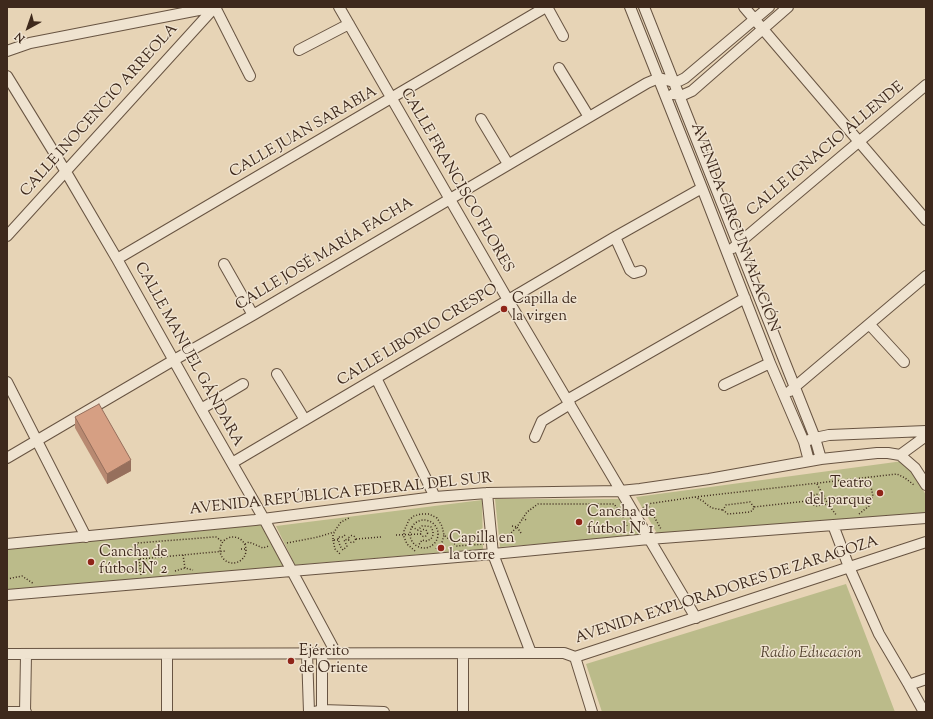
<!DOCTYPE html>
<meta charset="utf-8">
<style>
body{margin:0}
#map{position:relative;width:933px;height:719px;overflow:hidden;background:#e7d4b6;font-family:"Sorts Mill Goudy",serif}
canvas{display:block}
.frame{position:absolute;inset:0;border:8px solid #3e291c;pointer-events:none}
.north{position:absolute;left:8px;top:8px;width:40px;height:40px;-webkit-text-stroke:3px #efe3d0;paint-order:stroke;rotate:220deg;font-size:11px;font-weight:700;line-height:16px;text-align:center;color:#3e291c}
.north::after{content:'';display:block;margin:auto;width:14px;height:18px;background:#3e291c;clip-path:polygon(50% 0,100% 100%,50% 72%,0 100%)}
</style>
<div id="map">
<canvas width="933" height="719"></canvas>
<div class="frame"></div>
<div class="north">N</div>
</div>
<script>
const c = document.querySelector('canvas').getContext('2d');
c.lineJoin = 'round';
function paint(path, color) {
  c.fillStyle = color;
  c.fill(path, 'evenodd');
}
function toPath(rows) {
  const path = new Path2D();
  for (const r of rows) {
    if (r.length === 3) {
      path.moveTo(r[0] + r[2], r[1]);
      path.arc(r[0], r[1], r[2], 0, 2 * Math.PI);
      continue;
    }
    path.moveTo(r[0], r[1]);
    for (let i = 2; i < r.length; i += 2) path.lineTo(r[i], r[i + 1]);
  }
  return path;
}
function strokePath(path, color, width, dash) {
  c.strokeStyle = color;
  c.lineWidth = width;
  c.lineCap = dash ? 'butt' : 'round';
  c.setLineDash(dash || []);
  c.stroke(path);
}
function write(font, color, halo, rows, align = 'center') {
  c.font = font + ' "Sorts Mill Goudy",serif';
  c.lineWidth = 3;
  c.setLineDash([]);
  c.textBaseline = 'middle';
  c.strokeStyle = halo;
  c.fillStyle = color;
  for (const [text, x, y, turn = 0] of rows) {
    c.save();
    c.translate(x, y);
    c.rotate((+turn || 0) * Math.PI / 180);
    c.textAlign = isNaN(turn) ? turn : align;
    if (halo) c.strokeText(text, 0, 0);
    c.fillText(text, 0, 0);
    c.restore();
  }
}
const green = toPath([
 [903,461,910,468,926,495,926,515,658,535,636,497],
 [495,499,621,499,642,538,589,540,500,547],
 [482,500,483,549,295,565,276,526],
 [264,524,285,567,7,590,7,547],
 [846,584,895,712,602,712,586,664]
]);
const path = toPath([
 [817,484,822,493,811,496,808,498,808,503,816,506,828,504,837,516],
 [822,493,828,504],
 [695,497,897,474,905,478,914,485],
 [647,504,661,529],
 [754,507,750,502,726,505,723,510,728,514,750,512,753,510,754,507,807,501],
 [643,508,647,504,695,497,703,501,706,504,712,508,723,510],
 [859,514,869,506,873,496,869,478],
 [623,517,627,526],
 [424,534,14],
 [526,520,523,518,527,512,538,504,614,504,623,517],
 [512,526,517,527],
 [412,527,418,530,422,526,427,526,431,527,433,531,433,535,431,539,426,541,422,540,418,546],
 [424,533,3.5],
 [521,533,517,527,523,518],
 [345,535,343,537,338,537,338,538,340,546,343,550,347,546,344,540,349,539],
 [396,535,421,534],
 [352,539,3.5],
 [233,550,13],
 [356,539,381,537],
 [501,539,510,534,517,527],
 [333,540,335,549,340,554],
 [338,540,333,540,333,535,336,529,341,522,349,518],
 [287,543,318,537,334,532],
 [245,544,249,542,263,548,269,546],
 [241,549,246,549],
 [436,549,442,542,444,535],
 [415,551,407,544,404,537,404,531,409,520,414,516,421,514,429,514,437,518,442,526,444,535,457,546,484,544],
 [183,555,185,568,193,570],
 [140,559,225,551],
 [175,571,185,568],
 [141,575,137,543,214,537,216,537,223,542],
 [7,579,22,576,34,584]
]);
const minor = toPath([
 [215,7,250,76],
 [339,7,508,300,696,618],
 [547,7,563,36],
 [630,7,702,188,770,363,804,442,809,461],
 [644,7,815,438,821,459],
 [744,7,926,220],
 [299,50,349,24],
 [7,51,30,43,214,7],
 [559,68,589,117],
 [7,76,66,172,117,259,201,409,264,519,336,653],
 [673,94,683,95,692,91,788,7],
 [481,119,508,164],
 [7,236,215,7],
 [615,237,630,270,634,273,641,271],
 [733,248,926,85],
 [117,259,546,7],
 [224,264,253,315],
 [870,325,904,362],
 [277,374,305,420],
 [376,378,435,497],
 [7,382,86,537],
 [724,385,770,363],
 [790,391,926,276],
 [567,400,745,298],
 [201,409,243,384],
 [535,437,542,421,570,404],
 [809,440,815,438,829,435,926,431],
 [900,455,926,436],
 [7,458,174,360,253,315,647,83,659,78,674,82,679,81,685,78,769,7],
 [232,463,615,237,702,188],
 [487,493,493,554,531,653],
 [833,525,849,567,879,634,909,685],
 [7,544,255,520,435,497,487,493,620,491,640,489,709,479,821,459,877,453,888,453,900,455,915,468,926,485],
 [7,595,493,554,649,539,926,518],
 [307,653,309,712],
 [7,654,531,653,564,653,575,657,926,542],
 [575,657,592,712],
 [7,712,26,712],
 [25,712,26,655],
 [167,712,167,655],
 [314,712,322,710,384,712],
 [322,712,322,653],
 [463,712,463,654],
 [924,712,909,685,926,679]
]);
const wall = toPath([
 [75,417,131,471,107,484,75,428]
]);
const shadedWall = toPath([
 [131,460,131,471,107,484,107,474]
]);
const building = toPath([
 [99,404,131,460,107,474,75,417,99,404]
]);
const markers = [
 [504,309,4,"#8f2418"],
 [880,493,4,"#8f2418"],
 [579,522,4,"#8f2418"],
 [441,548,4,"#8f2418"],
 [91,562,4,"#8f2418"],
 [291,661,4,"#8f2418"]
];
const streetNames = [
 ["CALLE INOCENCIO ARREOLA",100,111,-48],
 ["CALLE JUAN SARABIA",304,133,-30],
 ["CALLE IGNACIO ALLENDE",826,150,-40],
 ["CALLE FRANCISCO FLORES",456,181,60],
 ["AVENIDA CIRCUNVALACIÓN",734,228,69],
 ["CALLE JOSÉ MARÍA FACHA",325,255,-31],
 ["CALLE LIBORIO CRESPO",418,336,-31],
 ["CALLE MANUEL GÁNDARA",188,355,61],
 ["AVENIDA REPÚBLICA FEDERAL DEL SUR",341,495,-6],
 ["AVENIDA EXPLORADORES DE ZARAGOZA",727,591,-18]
];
const poiNames = [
 ["Capilla de",512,300],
 ["la virgen",512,317],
 ["Teatro",872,484,"right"],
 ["del parque",872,501,"right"],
 ["Cancha de",587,513],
 ["fútbol N° 1",587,530],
 ["Capilla en",449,539],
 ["la torre",449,556],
 ["Cancha de",99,553],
 ["fútbol N° 2",99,570],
 ["Ejército",299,652],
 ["de Oriente",299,669]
];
const parkNames = [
 ["Radio Educacion",811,654]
];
paint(green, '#bbbb8a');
strokePath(minor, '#685442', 12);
strokePath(path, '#3e291c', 1.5, [1, 2]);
strokePath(minor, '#efe3d0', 10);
paint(wall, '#b88971');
paint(shadedWall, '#966f5c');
paint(building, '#d69f83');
strokePath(building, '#966f5c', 1);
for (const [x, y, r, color] of markers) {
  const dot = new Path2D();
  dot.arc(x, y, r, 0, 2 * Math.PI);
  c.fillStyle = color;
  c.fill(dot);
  strokePath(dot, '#efe3d0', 1.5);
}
write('15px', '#3e291c', '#efe3d0', streetNames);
write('15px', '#3e291c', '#efe3d0', poiNames, 'left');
write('italic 15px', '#574632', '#efe3d0', parkNames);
</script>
